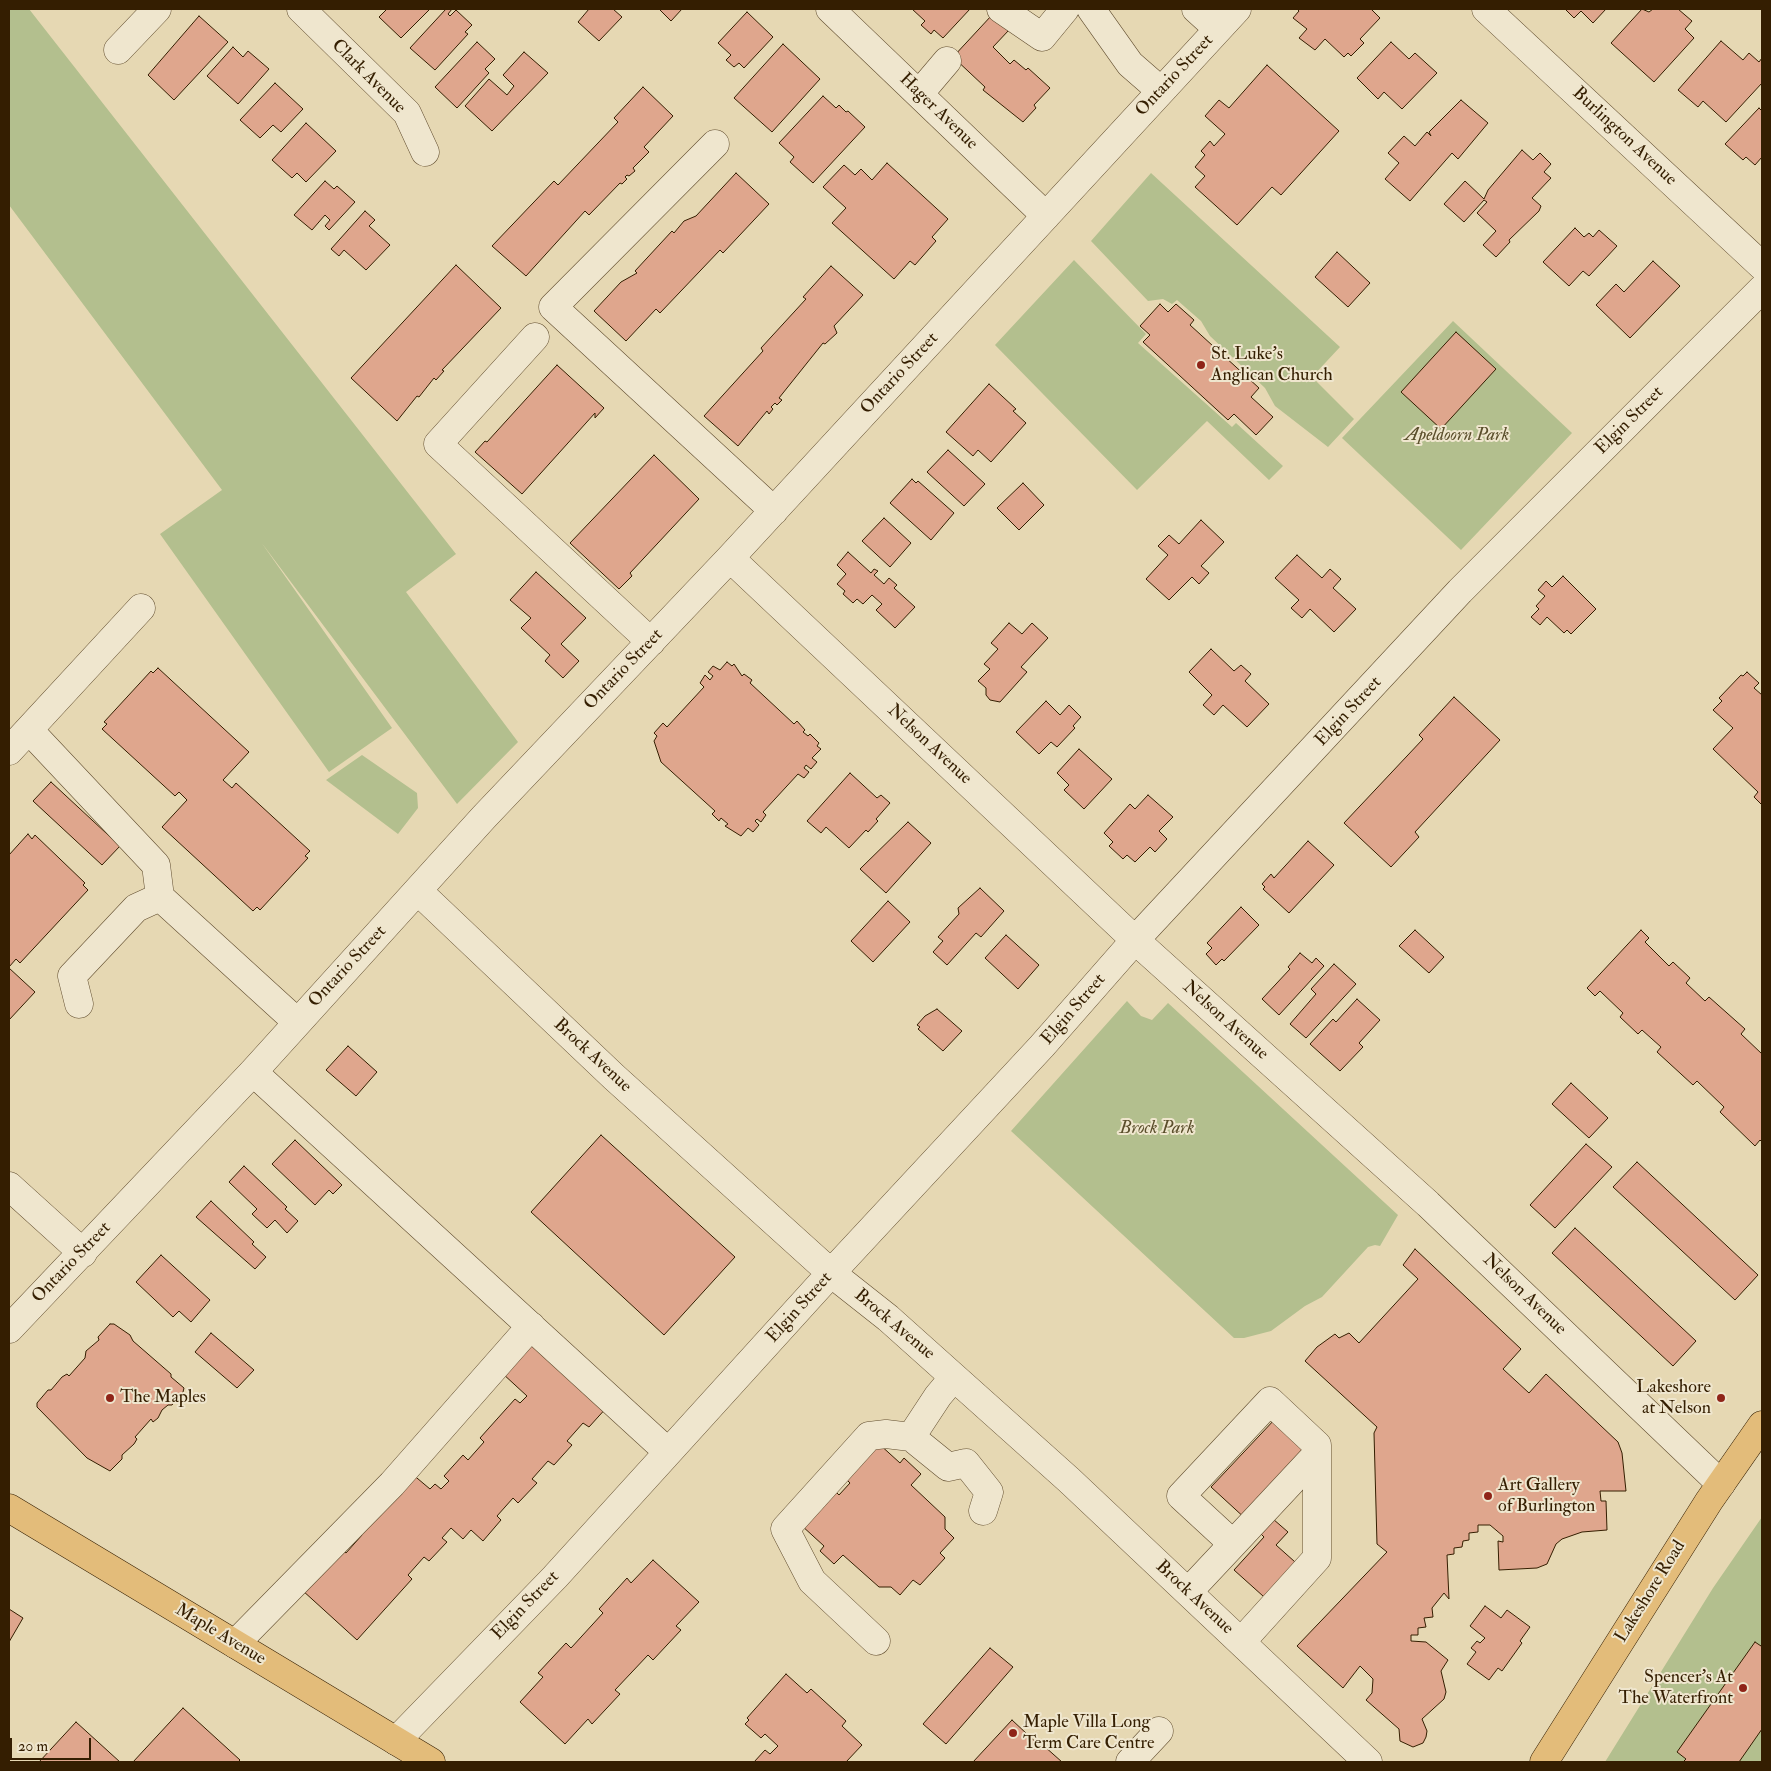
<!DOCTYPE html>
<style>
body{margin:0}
#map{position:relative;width:1771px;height:1771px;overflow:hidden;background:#e6d8b3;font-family:"IM FELL Double Pica",serif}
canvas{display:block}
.frame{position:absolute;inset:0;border:10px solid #341e01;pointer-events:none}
.scale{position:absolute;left:10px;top:1738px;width:81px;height:22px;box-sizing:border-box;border:2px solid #341e01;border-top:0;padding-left:6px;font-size:15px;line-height:18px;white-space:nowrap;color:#341e01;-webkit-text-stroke:4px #efe6ce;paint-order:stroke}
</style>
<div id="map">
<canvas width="1771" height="1771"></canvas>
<div class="frame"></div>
<div class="scale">20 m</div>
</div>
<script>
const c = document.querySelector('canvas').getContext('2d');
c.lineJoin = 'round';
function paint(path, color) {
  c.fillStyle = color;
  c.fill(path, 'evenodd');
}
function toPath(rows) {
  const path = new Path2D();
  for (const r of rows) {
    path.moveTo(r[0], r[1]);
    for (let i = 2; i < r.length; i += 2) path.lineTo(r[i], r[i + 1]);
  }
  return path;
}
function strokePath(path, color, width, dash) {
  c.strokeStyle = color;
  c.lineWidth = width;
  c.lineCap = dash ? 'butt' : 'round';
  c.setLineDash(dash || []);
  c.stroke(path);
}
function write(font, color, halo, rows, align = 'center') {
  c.font = font + ' "IM FELL Double Pica",serif';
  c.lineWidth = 4;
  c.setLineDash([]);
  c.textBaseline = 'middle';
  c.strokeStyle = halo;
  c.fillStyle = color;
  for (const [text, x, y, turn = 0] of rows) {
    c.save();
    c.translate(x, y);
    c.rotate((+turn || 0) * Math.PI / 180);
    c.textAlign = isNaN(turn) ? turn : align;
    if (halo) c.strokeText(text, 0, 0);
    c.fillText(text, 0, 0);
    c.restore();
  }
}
const green = toPath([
 [9,9,29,9,456,554,406,592,518,742,457,804,261,542,392,728,329,772,160,534,222,490,9,205],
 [1151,173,1340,347,1312,377,1354,419,1328,447,1275,406,1265,388,1210,336,1201,321,1177,300,1172,304,1163,299,1148,301,1091,241],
 [1074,260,1146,334,1138,343,1232,427,1236,423,1283,466,1269,480,1207,421,1137,490,995,345],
 [1453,321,1572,433,1461,550,1342,438],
 [362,755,417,793,418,808,398,834,326,780],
 [1127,1001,1141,1016,1152,1020,1168,1003,1398,1215,1380,1246,1375,1245,1368,1247,1322,1297,1305,1306,1271,1331,1244,1338,1234,1338,1011,1131],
 [1762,1517,1762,1762,1605,1762,1713,1588]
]);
const building = toPath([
 [387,9,430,9,401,38,379,17,387,9],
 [446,9,452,9,448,14,450,16,456,10,472,25,465,32,468,34,435,70,410,48,446,9],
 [589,9,613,9,622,17,599,41,578,22,589,9],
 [659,9,682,9,671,21,659,9],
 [912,9,970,9,943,38,934,30,931,34,921,25,925,21,912,9],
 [1297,9,1371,9,1380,18,1360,39,1364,43,1351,56,1348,53,1344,57,1325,39,1315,50,1299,38,1307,29,1293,18,1299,11,1297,9],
 [1565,9,1606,9,1593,23,1581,11,1574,18,1565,9],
 [1642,9,1649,12,1653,9,1678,9,1692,21,1685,29,1694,38,1654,82,1611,43,1642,9],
 [747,12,773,37,744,68,739,63,734,67,726,60,731,55,718,43,747,12],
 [992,15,1009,30,993,47,1010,64,1014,60,1026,70,1028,68,1050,88,1034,105,1036,108,1023,122,983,90,985,87,953,57,992,15],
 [199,16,228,42,174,100,148,75,199,16],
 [1721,41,1743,60,1749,53,1759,62,1762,58,1762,83,1726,122,1703,101,1698,107,1678,90,1721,41],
 [477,42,495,59,485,69,489,73,457,108,435,87,477,42],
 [1391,42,1409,59,1415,53,1437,73,1402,109,1384,92,1378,99,1357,78,1391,42],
 [783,44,820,79,772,132,734,98,783,44],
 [233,47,243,57,248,51,269,69,238,104,207,76,233,47],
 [524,52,548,73,492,131,465,106,489,79,507,95,514,86,503,75,524,52],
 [1267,65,1339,131,1281,195,1272,187,1237,225,1195,187,1205,176,1195,167,1205,155,1201,151,1210,141,1214,146,1225,134,1205,116,1219,100,1229,108,1267,65],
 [275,83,303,109,281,132,273,125,260,138,240,120,275,83],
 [643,87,673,116,644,147,649,152,633,168,635,171,629,176,627,175,625,177,627,179,622,184,620,183,589,215,585,211,526,276,492,246,554,181,558,185,618,122,614,118,643,87],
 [823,96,836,108,839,105,846,112,848,111,865,127,813,183,790,162,794,157,779,143,823,96],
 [1461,100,1488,123,1458,159,1452,153,1410,201,1385,179,1399,163,1388,153,1404,136,1415,146,1427,132,1431,136,1429,132,1461,100],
 [1759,108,1762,111,1762,157,1755,165,1746,157,1743,160,1725,144,1759,108],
 [306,123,336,151,306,182,297,173,292,178,272,160,306,123],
 [1522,150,1533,160,1540,153,1551,164,1544,172,1551,178,1532,198,1541,206,1539,211,1509,240,1510,242,1496,257,1483,245,1496,231,1477,213,1487,202,1484,200,1464,222,1444,204,1465,181,1484,199,1488,190,1522,150],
 [887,163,948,219,932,237,936,241,915,265,910,261,894,279,832,223,846,208,823,187,844,165,855,175,861,169,872,180,887,163],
 [736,173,769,204,723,253,720,250,660,313,656,309,626,341,594,311,621,282,637,273,635,271,672,231,674,233,684,221,696,216,736,173],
 [325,181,334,189,337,186,355,202,329,230,325,226,330,220,325,215,312,230,294,215,325,181],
 [365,211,375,220,369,226,390,245,366,270,344,250,339,256,331,249,365,211],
 [1575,228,1584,237,1589,233,1593,237,1599,230,1617,246,1589,276,1583,271,1569,286,1543,262,1575,228],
 [1337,252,1370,283,1348,307,1315,277,1337,252],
 [1653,261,1680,286,1630,338,1596,305,1616,284,1624,292,1653,261],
 [456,265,501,308,442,370,444,371,436,380,434,378,419,397,417,396,397,421,351,378,456,265],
 [831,266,863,295,834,326,837,333,825,344,823,343,779,398,782,400,777,405,775,403,771,407,773,409,769,414,767,411,738,446,704,416,763,351,761,348,806,299,803,297,831,266],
 [1160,304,1168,312,1176,304,1194,320,1190,325,1259,388,1251,397,1273,417,1256,435,1234,414,1228,420,1143,342,1150,335,1140,326,1160,304],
 [1456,332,1496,369,1441,429,1401,392,1456,332],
 [557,365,604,408,595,418,595,413,522,494,475,452,485,441,487,442,557,365],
 [989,384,1016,409,1013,411,1026,423,991,462,978,450,973,456,946,432,989,384],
 [948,450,985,484,964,506,927,472,948,450],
 [654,455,699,499,630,573,632,576,619,589,570,543,654,455],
 [912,479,916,483,918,481,954,513,931,540,890,503,912,479],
 [1023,483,1044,505,1019,530,997,508,1023,483],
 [884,518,911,543,890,567,862,541,884,518],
 [1201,520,1224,542,1201,566,1209,573,1199,584,1192,577,1169,600,1146,579,1168,555,1158,546,1169,535,1179,544,1201,520],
 [848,552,871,573,874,569,878,571,874,575,884,584,889,578,897,585,894,588,915,607,895,628,876,610,882,604,872,595,863,604,857,599,853,603,843,594,845,591,837,584,846,574,837,565,848,552],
 [1297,555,1322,578,1330,569,1341,579,1333,588,1356,609,1334,632,1310,609,1302,618,1291,608,1299,600,1275,578,1297,555],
 [536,572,586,618,561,644,579,661,563,678,545,661,550,655,521,628,531,618,510,600,536,572],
 [1563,576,1596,609,1571,634,1567,630,1564,633,1547,617,1540,625,1531,617,1539,609,1536,606,1545,596,1538,590,1546,581,1552,587,1563,576],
 [1009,623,1022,634,1032,623,1048,638,1021,667,1027,672,1000,702,990,700,986,695,986,688,978,681,990,669,984,664,998,649,991,643,1009,623],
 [1211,649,1234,671,1241,665,1251,674,1245,681,1269,704,1247,727,1223,705,1214,715,1203,705,1212,695,1189,672,1211,649],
 [727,662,732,666,734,664,742,676,744,674,752,680,750,683,794,724,797,721,805,730,803,732,808,736,810,734,819,743,817,746,821,749,812,758,817,762,811,769,806,765,804,768,809,772,804,778,798,774,763,812,766,815,761,822,757,819,755,821,759,825,753,832,748,828,741,836,725,826,728,824,721,818,719,821,712,814,715,811,661,762,654,741,657,736,654,733,663,723,667,727,704,687,700,683,705,675,710,680,713,676,708,672,713,666,720,670,727,662],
 [158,668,249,752,223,780,232,788,236,783,310,851,305,856,308,858,260,910,257,907,253,911,162,827,187,800,179,792,175,796,102,729,107,724,104,722,151,671,153,673,158,668],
 [1747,672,1759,683,1754,688,1762,695,1762,805,1754,797,1758,792,1713,749,1733,728,1713,710,1722,701,1719,698,1741,675,1743,676,1747,672],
 [1454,697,1500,740,1415,832,1419,837,1391,867,1344,823,1423,739,1419,735,1454,697],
 [1046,701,1060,715,1069,705,1081,717,1073,726,1075,728,1057,747,1051,742,1039,754,1016,732,1046,701],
 [1079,749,1112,779,1084,809,1064,790,1069,785,1057,773,1079,749],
 [850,773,877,798,881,795,890,803,876,819,878,821,868,832,866,830,849,848,826,827,821,833,807,821,850,773],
 [51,782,120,846,102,865,33,801,51,782],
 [1148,795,1173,817,1159,831,1167,839,1155,852,1150,847,1135,862,1127,855,1123,859,1109,846,1113,842,1104,833,1130,804,1135,809,1148,795],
 [908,822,931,843,886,893,860,869,908,822],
 [28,834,32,839,35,835,85,883,83,885,88,890,20,963,16,959,9,967,9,855,28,834],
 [1308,841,1334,865,1289,913,1263,889,1265,887,1262,884,1271,874,1274,878,1308,841],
 [980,888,1004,911,981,937,976,933,947,965,933,952,943,941,938,937,959,914,958,908,980,888],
 [888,901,910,922,873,962,851,941,888,901],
 [1241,907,1259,925,1224,961,1222,959,1216,965,1206,954,1212,948,1207,943,1241,907],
 [1415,930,1444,957,1429,973,1399,946,1415,930],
 [1641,930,1649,938,1645,942,1669,966,1673,962,1690,978,1686,983,1705,1001,1709,997,1745,1029,1741,1034,1762,1054,1762,1142,1760,1140,1755,1146,1720,1112,1724,1107,1697,1081,1693,1085,1657,1052,1661,1047,1642,1030,1638,1034,1620,1017,1623,1013,1600,991,1595,996,1587,988,1641,930],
 [1006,935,1039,965,1018,989,985,958,1006,935],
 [1300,953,1312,963,1316,958,1324,966,1279,1015,1262,999,1290,969,1288,967,1300,953],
 [1334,964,1356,984,1306,1038,1290,1024,1316,994,1311,989,1334,964],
 [9,968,35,992,9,1020,9,968],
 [1357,999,1380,1020,1359,1043,1363,1047,1340,1071,1310,1044,1333,1019,1336,1022,1357,999],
 [937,1009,962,1031,943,1051,918,1029,920,1027,917,1025,925,1016,937,1009],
 [348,1046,377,1072,356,1096,326,1070,348,1046],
 [1571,1083,1608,1118,1589,1138,1552,1104,1571,1083],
 [601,1135,735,1257,664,1335,531,1212,601,1135],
 [295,1140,342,1185,333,1194,329,1190,315,1205,272,1164,295,1140],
 [1586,1144,1612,1167,1555,1228,1530,1205,1586,1144],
 [1637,1162,1758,1275,1735,1300,1613,1187,1637,1162],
 [244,1166,287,1207,285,1209,298,1221,287,1233,275,1220,267,1228,252,1214,257,1209,229,1182,244,1166],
 [211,1201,254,1242,252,1244,266,1257,255,1269,196,1217,211,1201],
 [1575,1228,1696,1341,1673,1366,1552,1253,1575,1228],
 [1415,1249,1521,1349,1503,1369,1529,1393,1546,1374,1618,1442,1622,1453,1626,1491,1600,1491,1601,1501,1606,1501,1607,1530,1582,1532,1562,1539,1556,1544,1547,1564,1537,1568,1499,1570,1498,1541,1503,1542,1503,1536,1490,1525,1478,1525,1478,1532,1469,1533,1469,1540,1463,1541,1462,1547,1454,1548,1454,1554,1447,1555,1449,1599,1444,1593,1432,1608,1433,1617,1424,1618,1426,1627,1418,1628,1418,1635,1411,1635,1411,1641,1426,1642,1448,1660,1441,1671,1446,1692,1444,1699,1422,1719,1427,1731,1426,1737,1423,1743,1413,1747,1400,1741,1399,1729,1366,1700,1372,1693,1373,1679,1360,1666,1343,1688,1297,1646,1387,1552,1377,1544,1374,1433,1377,1427,1305,1361,1317,1347,1335,1334,1339,1338,1349,1333,1359,1343,1418,1279,1403,1265,1415,1249],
 [161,1255,210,1300,191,1322,179,1311,173,1317,136,1282,161,1255],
 [110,1324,114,1324,130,1335,133,1341,171,1374,171,1377,184,1388,183,1392,172,1405,168,1405,162,1410,158,1418,153,1422,151,1419,135,1437,137,1439,134,1444,122,1455,122,1459,110,1471,87,1458,37,1407,37,1403,48,1390,51,1390,62,1377,67,1374,69,1376,85,1358,86,1351,99,1340,98,1337,110,1324],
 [211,1333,254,1370,237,1388,195,1352,211,1333],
 [534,1339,608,1406,589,1427,583,1423,567,1441,572,1445,554,1465,548,1461,532,1479,537,1483,518,1503,513,1498,497,1516,501,1520,483,1541,471,1530,463,1539,451,1528,442,1538,447,1542,429,1561,424,1557,408,1575,412,1579,357,1640,302,1590,340,1548,346,1553,362,1535,357,1530,376,1510,381,1515,398,1497,411,1473,430,1489,435,1484,441,1489,449,1481,444,1476,463,1455,468,1460,484,1442,480,1438,515,1399,520,1403,527,1396,502,1373,534,1339],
 [1276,1418,1311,1452,1247,1520,1211,1487,1276,1418],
 [878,1443,900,1463,904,1458,921,1474,911,1485,945,1517,945,1529,954,1538,940,1553,945,1558,920,1585,913,1580,900,1595,891,1587,879,1587,843,1555,834,1564,820,1551,824,1546,801,1525,834,1490,839,1495,850,1483,845,1478,878,1443],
 [1273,1519,1288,1532,1276,1545,1304,1570,1273,1605,1234,1570,1264,1537,1260,1533,1273,1519],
 [653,1560,699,1602,676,1626,681,1630,653,1660,648,1655,615,1690,620,1694,592,1724,588,1719,565,1744,520,1702,543,1677,538,1673,566,1643,571,1648,603,1613,599,1609,627,1578,631,1583,653,1560],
 [1485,1606,1501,1618,1507,1610,1530,1627,1520,1641,1522,1643,1502,1671,1498,1668,1489,1680,1467,1664,1476,1652,1471,1648,1477,1641,1480,1643,1485,1638,1470,1626,1485,1606],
 [9,1609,23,1618,9,1642,9,1609],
 [1755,1642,1761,1646,1762,1644,1762,1729,1739,1762,1683,1762,1686,1759,1677,1752,1755,1642],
 [990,1648,1013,1667,946,1744,923,1724,990,1648],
 [786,1674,807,1693,811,1689,846,1721,842,1726,862,1745,846,1762,754,1762,765,1750,770,1754,778,1746,765,1734,761,1738,745,1724,749,1720,747,1718,786,1674],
 [183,1708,240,1760,238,1762,133,1762,183,1708],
 [1012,1720,1042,1748,1044,1746,1062,1762,973,1762,1012,1720],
 [76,1722,120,1762,39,1762,76,1722]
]);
const minor = toPath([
 [301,9,407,113,425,152],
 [830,9,1046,216],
 [1001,9,1042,37,1065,9],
 [1091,9,1130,64,1161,91],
 [1196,9,1218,29],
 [1486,9,1762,266],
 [118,50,157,9],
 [919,94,947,61],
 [715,144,553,307,774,511],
 [535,337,438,444,651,642],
 [730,558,1135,940,1428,1204,1721,1484],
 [29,730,156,865,160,897,297,1022],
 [9,751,141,608],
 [418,891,614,1077,831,1273,888,1318,1069,1480,1368,1762],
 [79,1004,72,976,136,908,160,897],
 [253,1072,668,1452],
 [9,1186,83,1253],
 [9,1329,253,1072,484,817,730,558,1237,9],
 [954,1377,938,1396,911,1437,948,1467,966,1463,989,1492,983,1511],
 [1188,1592,1233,1544],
 [876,1641,812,1581,785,1529,869,1436,886,1434,911,1437],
 [1241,1642,1317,1558,1317,1445,1270,1401,1181,1496,1233,1544,1317,1454],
 [235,1644,392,1484,531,1326],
 [396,1741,555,1577,831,1273,1042,1046,1135,940,1460,591,1762,289],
 [1130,1762,1159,1731]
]);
const major = toPath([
 [9,1508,431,1762],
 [1544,1762,1709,1501,1762,1425]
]);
const markers = [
 [1201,365,5,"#8f2418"],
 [110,1398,5,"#8f2418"],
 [1721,1398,5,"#8f2418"],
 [1488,1496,5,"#8f2418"],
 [1743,1688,5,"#8f2418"],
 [1013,1733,5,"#8f2418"]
];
const streetNames = [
 ["Ontario Street",1175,76,-47],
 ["Clark Avenue",368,77,45],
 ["Hager Avenue",938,112,44],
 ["Burlington Avenue",1624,137,43],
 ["Ontario Street",900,374,-47],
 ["Elgin Street",1630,421,-45],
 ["Ontario Street",624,670,-46],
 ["Elgin Street",1349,712,-47],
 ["Nelson Avenue",929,745,43],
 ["Ontario Street",348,967,-47],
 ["Elgin Street",1074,1010,-49],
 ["Nelson Avenue",1225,1021,42],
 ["Brock Avenue",592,1056,43],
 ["Ontario Street",72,1263,-46],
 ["Nelson Avenue",1524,1295,44],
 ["Elgin Street",800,1308,-48],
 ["Brock Avenue",894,1325,40],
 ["Lakeshore Road",1651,1592,-58],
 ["Brock Avenue",1194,1598,43],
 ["Elgin Street",526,1606,-46],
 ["Maple Avenue",220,1635,31]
];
const poiNames = [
 ["St. Luke's",1211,355],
 ["Anglican Church",1211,376],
 ["Lakeshore",1711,1388,"right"],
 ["at Nelson",1711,1409,"right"],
 ["The Maples",120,1398],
 ["Art Gallery",1498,1486],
 ["of Burlington",1498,1507],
 ["Spencer's At",1733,1678,"right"],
 ["The Waterfront",1733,1699,"right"],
 ["Maple Villa Long",1023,1723],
 ["Term Care Centre",1023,1744]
];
const parkNames = [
 ["Apeldoorn Park",1457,436],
 ["Brock Park",1157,1129]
];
paint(green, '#b3bf8e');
paint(building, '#dfa68d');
strokePath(building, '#341e01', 1);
strokePath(minor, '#604c2e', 29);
strokePath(major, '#341e01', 29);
strokePath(minor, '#efe6ce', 28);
strokePath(major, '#e3bc7a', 28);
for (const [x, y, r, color] of markers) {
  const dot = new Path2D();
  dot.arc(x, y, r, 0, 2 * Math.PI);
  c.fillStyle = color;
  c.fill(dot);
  strokePath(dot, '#efe6ce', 2);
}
write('18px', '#341e01', '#efe6ce', streetNames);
write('18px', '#341e01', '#efe6ce', poiNames, 'left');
write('italic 18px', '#5a4e2b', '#efe6ce', parkNames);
</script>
